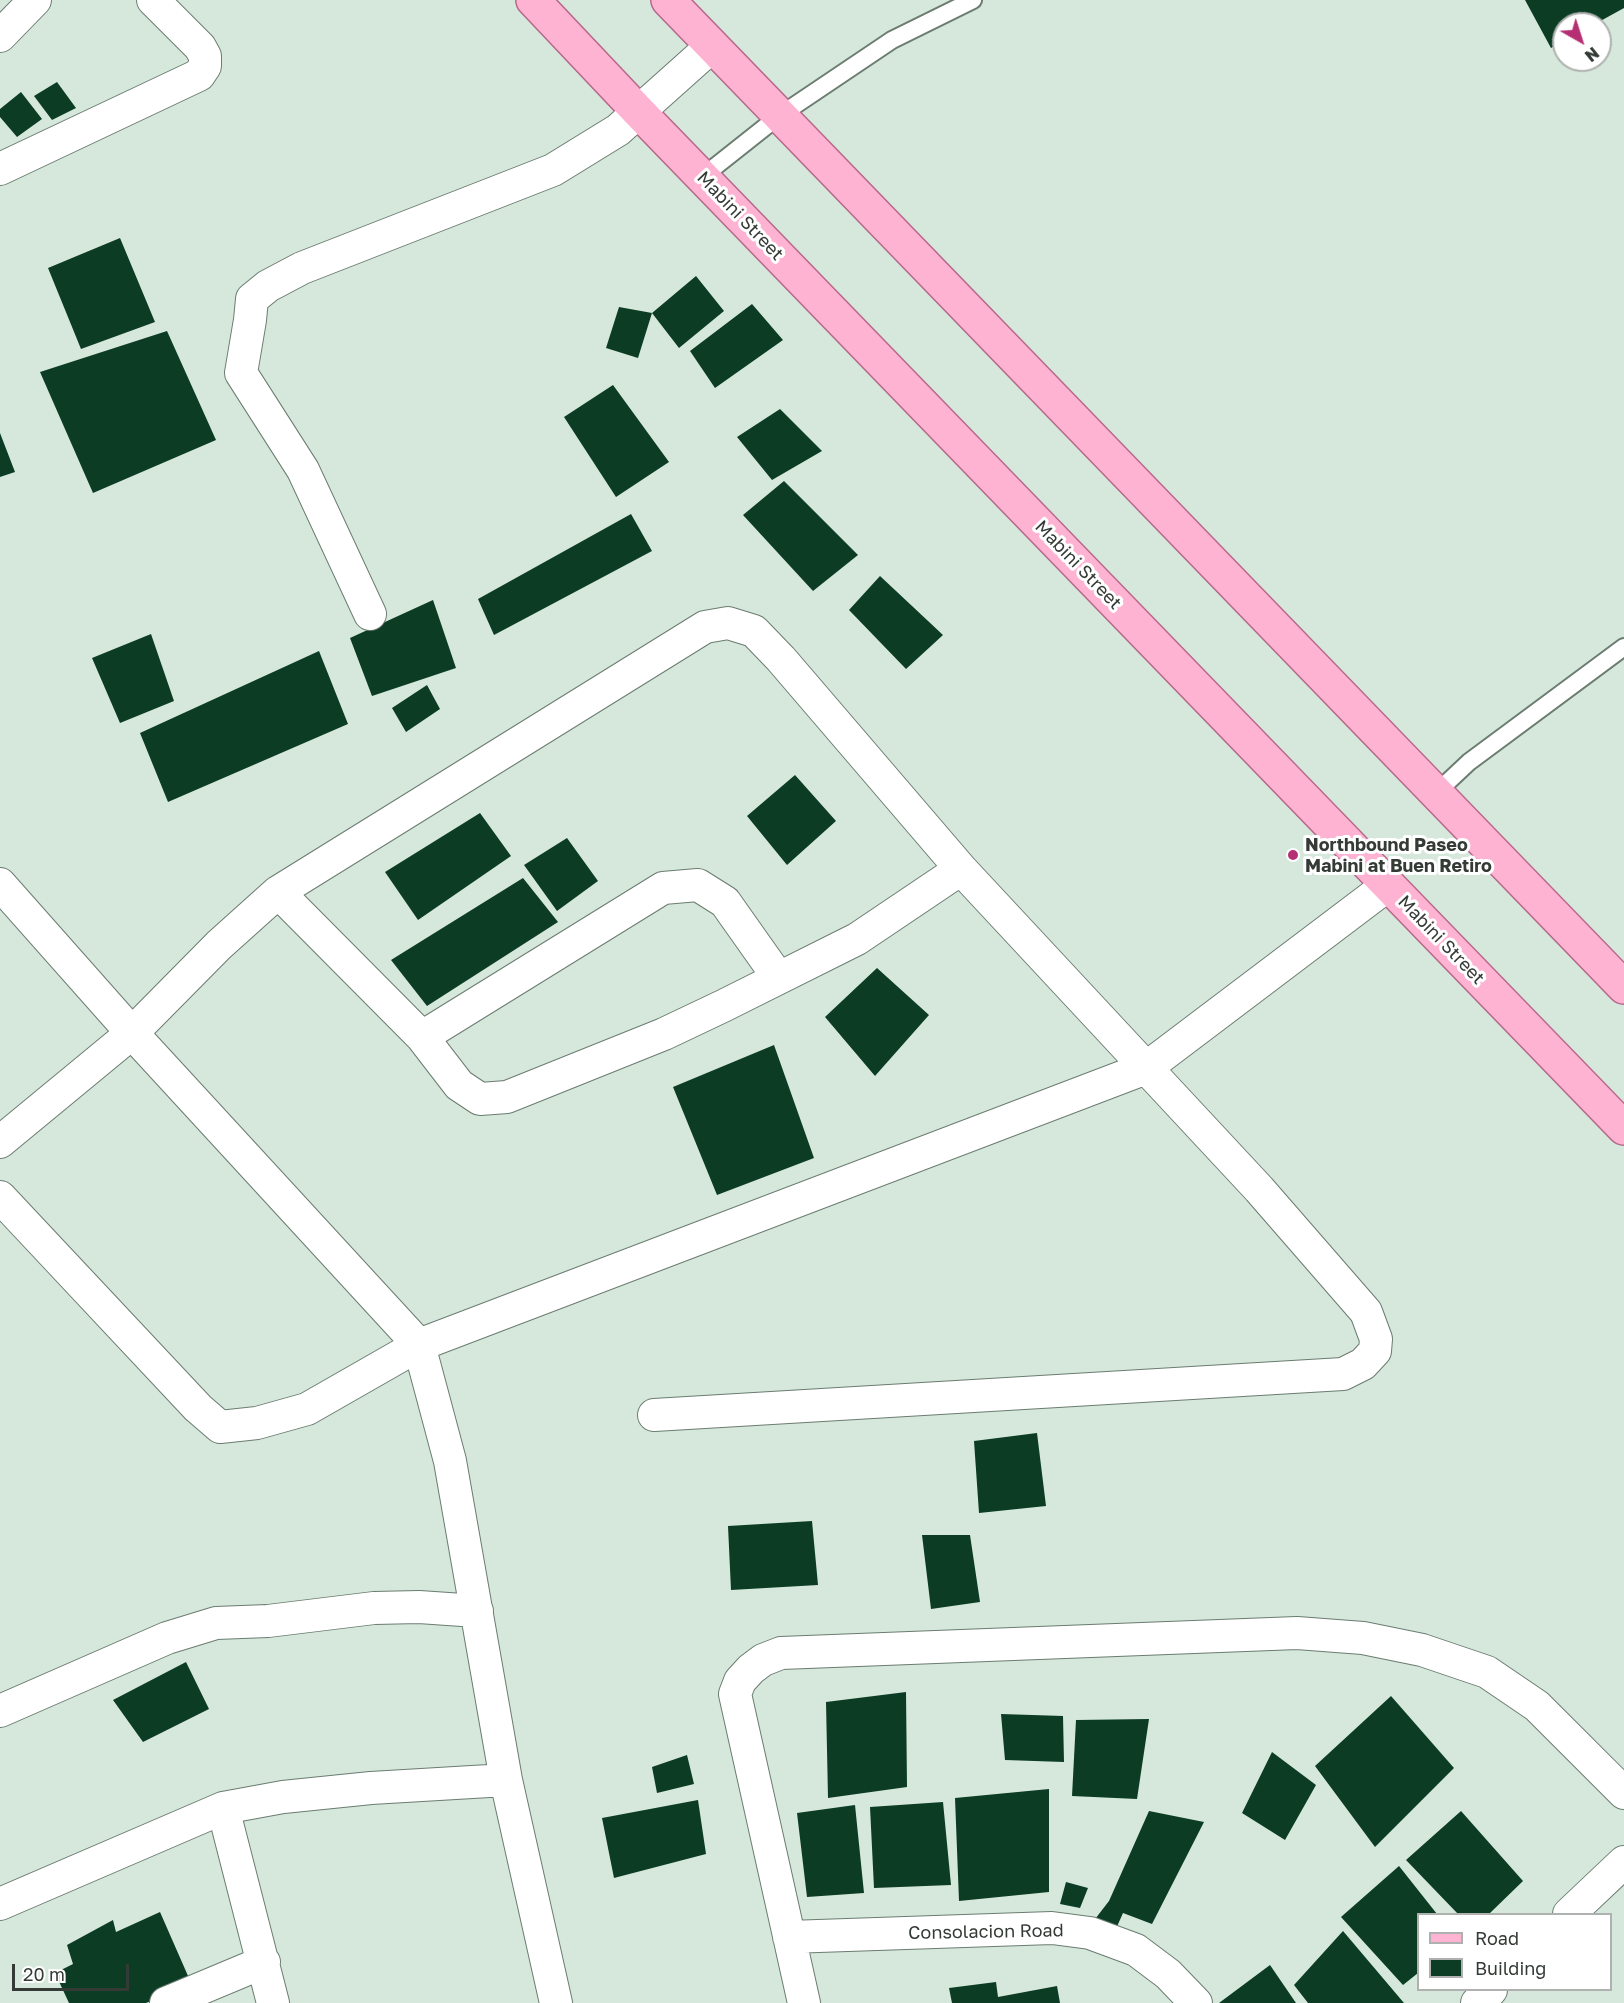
<!DOCTYPE html>
<style>
body{margin:0}
#map{position:relative;width:1624px;height:2003px;overflow:hidden;background:#d5e8db;font-family:"Golos Text",sans-serif}
canvas{display:block}
.legend{position:absolute;left:1417px;top:1913px;width:195px;height:78px;box-sizing:border-box;background:#fff;border:2px solid #aeb1af;margin:0;padding:8px 10px;list-style:none;font-size:18px;color:#343b36}
.legend li{display:flex;align-items:center;gap:12px;height:30px}
.legend b{width:30px;border:2px solid #aeb1af}
.north{position:absolute;left:1552px;top:12px;width:60px;height:60px;box-sizing:border-box;background:#fff;border:2px solid #aeb1af;border-radius:50%;rotate:141deg;font-size:16px;font-weight:700;line-height:24px;text-align:center;color:#343b36}
.north::after{content:'';display:block;margin:auto;width:21px;height:27px;background:#b52f72;clip-path:polygon(50% 0,100% 100%,50% 72%,0 100%)}
.scale{position:absolute;left:12px;top:1964px;width:117px;height:27px;box-sizing:border-box;border:3px solid #343b36;border-top:0;padding-left:8px;font-size:18px;line-height:21px;white-space:nowrap;color:#343b36;-webkit-text-stroke:4px #fff;paint-order:stroke}
</style>
<div id="map">
<canvas width="1624" height="2003"></canvas>
<ul class="legend">
<li><b style="height:8px;background:#feb3d3"></b>Road</li>
<li><b style="height:16px;background:#0c3c24"></b>Building</li>
</ul>
<div class="north">N</div>
<div class="scale">20 m</div>
</div>
<script>
const c = document.querySelector('canvas').getContext('2d');
c.lineJoin = 'round';
function paint(path, color) {
  c.fillStyle = color;
  c.fill(path, 'evenodd');
}
function toPath(rows) {
  const path = new Path2D();
  for (const r of rows) {
    path.moveTo(r[0], r[1]);
    for (let i = 2; i < r.length; i += 2) path.lineTo(r[i], r[i + 1]);
  }
  return path;
}
function strokePath(path, color, width, dash) {
  c.strokeStyle = color;
  c.lineWidth = width;
  c.lineCap = dash ? 'butt' : 'round';
  c.setLineDash(dash || []);
  c.stroke(path);
}
function write(font, color, halo, rows, align = 'center') {
  c.font = font + ' "Golos Text",sans-serif';
  c.lineWidth = 6;
  c.setLineDash([]);
  c.textBaseline = 'middle';
  c.strokeStyle = halo;
  c.fillStyle = color;
  for (const [text, x, y, turn = 0] of rows) {
    c.save();
    c.translate(x, y);
    c.rotate((+turn || 0) * Math.PI / 180);
    c.textAlign = isNaN(turn) ? turn : align;
    if (halo) c.strokeText(text, 0, 0);
    c.fillText(text, 0, 0);
    c.restore();
  }
}
const building = toPath([
 [1525,0,1624,0,1624,8,1595,24,1564,24,1564,41,1551,48],
 [57,82,76,108,52,120,34,96],
 [21,92,42,119,17,137,0,117,0,109],
 [120,238,155,322,81,349,48,268],
 [696,276,724,311,679,348,652,313],
 [752,304,783,340,715,388,690,351],
 [619,307,652,313,638,358,606,348],
 [167,331,216,440,93,493,40,372],
 [613,385,669,462,616,497,564,417],
 [780,409,822,451,772,480,737,437],
 [0,433,15,472,0,477],
 [784,481,858,555,813,591,743,515],
 [631,514,652,551,494,635,478,599],
 [880,576,943,635,906,669,849,610],
 [433,600,456,668,372,696,350,638],
 [151,634,174,701,120,723,92,658],
 [319,651,348,724,168,802,140,733],
 [427,685,440,709,406,732,392,708],
 [795,775,836,821,787,865,747,816],
 [480,813,511,856,418,920,385,872],
 [567,838,598,881,557,911,524,865],
 [523,878,558,922,427,1006,391,960],
 [877,968,929,1015,875,1076,825,1017],
 [774,1045,814,1158,717,1195,673,1087],
 [1037,1433,1046,1506,979,1513,974,1441],
 [812,1521,818,1585,731,1590,728,1526],
 [922,1535,970,1535,980,1602,931,1609],
 [186,1662,209,1709,143,1742,113,1700],
 [906,1692,907,1787,828,1798,826,1702],
 [1391,1696,1454,1768,1375,1847,1315,1766],
 [1001,1714,1063,1716,1064,1762,1005,1760],
 [1149,1719,1137,1799,1072,1796,1076,1720],
 [1272,1752,1316,1785,1285,1840,1242,1813],
 [687,1755,694,1784,657,1793,652,1767],
 [1049,1789,1049,1892,959,1901,955,1798],
 [698,1800,706,1854,614,1878,602,1818],
 [943,1802,951,1885,874,1888,870,1807],
 [855,1805,864,1893,807,1897,797,1813],
 [1149,1811,1204,1822,1152,1924,1123,1913,1115,1931,1092,1923,1109,1901],
 [1461,1811,1523,1881,1489,1914,1458,1914,1406,1860],
 [1399,1866,1437,1914,1418,1914,1418,1973,1403,1985,1341,1917],
 [1066,1882,1088,1888,1080,1908,1060,1904],
 [160,1912,192,1985,146,2003,69,2003,55,1973,73,1964,67,1945,113,1920,116,1932],
 [1343,1931,1404,2003,1308,2003,1294,1985],
 [1270,1965,1296,2003,1219,2003],
 [996,1982,998,1997,1057,1986,1060,2003,952,2003,949,1988]
]);
const service = toPath([
 [702,177,779,116,892,40,973,0],
 [1436,793,1469,762,1624,647]
]);
const minor = toPath([
 [0,36,35,0],
 [0,169,199,75,205,66,205,56,200,47,153,0],
 [370,614,303,470,241,373,250,320,252,299,268,286,302,268,553,170,618,130,712,46],
 [0,884,132,1033,419,1345,450,1461,506,1780,556,2003],
 [422,1037,663,888,698,885,725,902,778,977],
 [0,1142,132,1033,219,945,278,892],
 [0,1197,198,1408,220,1427,257,1423,307,1409,419,1345,1146,1068,1388,885],
 [654,1415,1343,1374,1363,1364,1375,1351,1376,1339,1366,1312,1259,1189,961,869,781,659,754,631,728,623,705,627,278,892,422,1037,459,1085,480,1099,507,1097,664,1034,723,1006,857,939,961,869],
 [0,1711,167,1638,216,1623,268,1621,374,1608,419,1607,477,1611],
 [0,1904,223,1808],
 [1569,1914,1624,1862],
 [789,1937,1052,1928,1090,1933,1136,1950,1168,1974,1196,2003],
 [166,2003,264,1962],
 [273,2003,223,1808,283,1797,371,1788,506,1780],
 [804,2003,735,1694,740,1681,751,1669,763,1660,781,1653,1297,1633,1363,1638,1422,1650,1487,1672,1537,1706,1624,1793],
 [1477,2003,1491,1990]
]);
const primary = toPath([
 [533,0,638,111,1624,1128],
 [668,0,1624,987]
]);
const markers = [
 [1293,855,6,"#b52f72"]
];
const streetNames = [
 ["Mabini Street",740,216,46],
 ["Mabini Street",1078,565,46],
 ["Mabini Street",1441,940,46],
 ["Consolacion Road",986,1932,-1]
];
const poiNames = [
 ["Northbound Paseo",1305,845],
 ["Mabini at Buen Retiro",1305,866]
];
paint(building, '#0c3c24');
strokePath(service, '#6b7c71', 20);
strokePath(minor, '#6b7c71', 34);
strokePath(primary, '#b76889', 36);
strokePath(service, '#fff', 16);
strokePath(minor, '#fff', 32);
strokePath(primary, '#feb3d3', 33);
for (const [x, y, r, color] of markers) {
  const dot = new Path2D();
  dot.arc(x, y, r, 0, 2 * Math.PI);
  c.fillStyle = color;
  c.fill(dot);
  strokePath(dot, '#fff', 2);
}
write('18px', '#343b36', '#fff', streetNames);
write('bold 18px', '#343b36', '#fff', poiNames, 'left');
</script>
